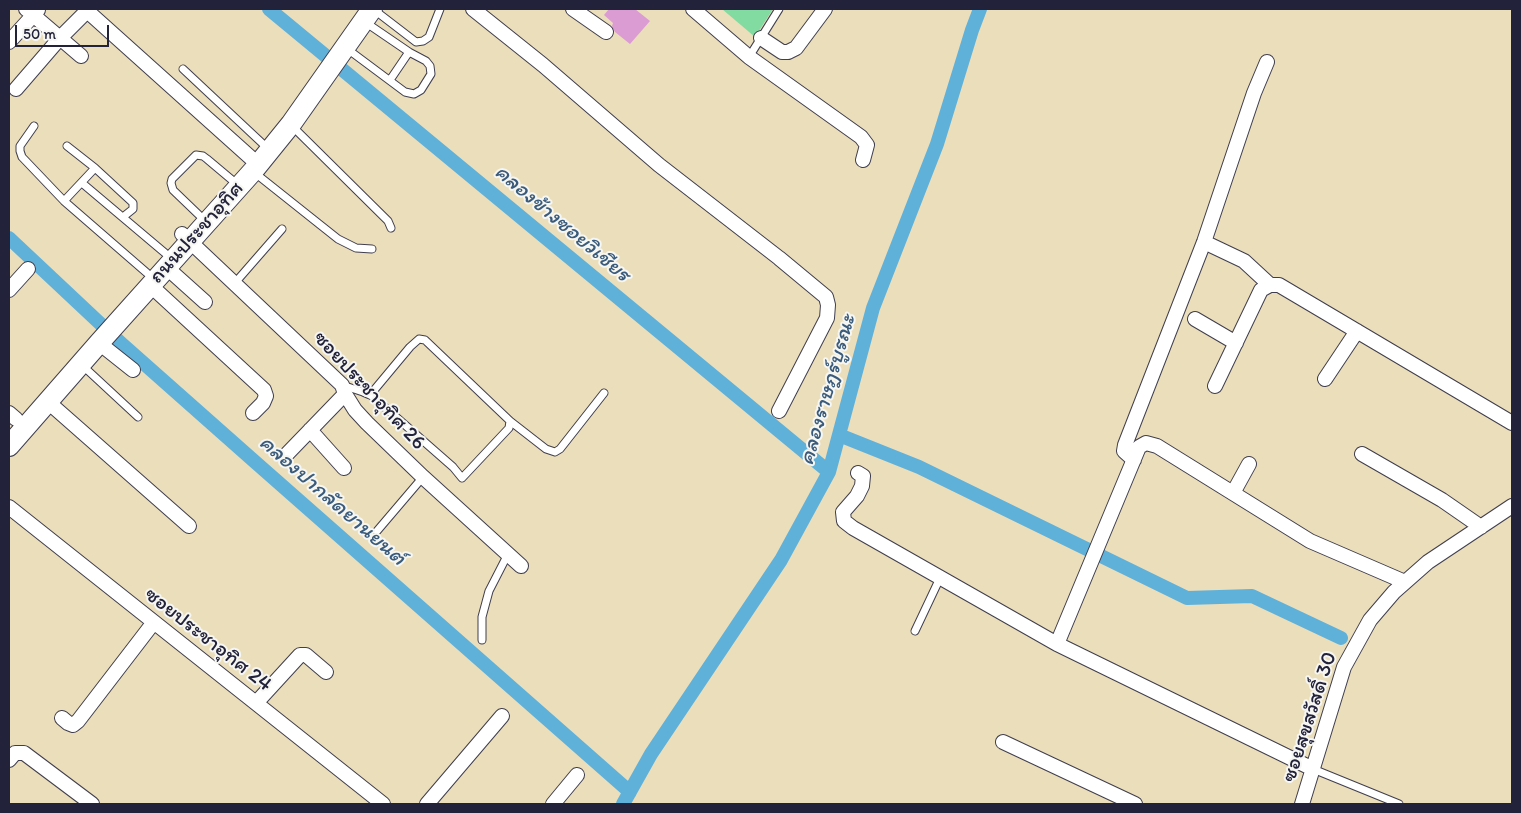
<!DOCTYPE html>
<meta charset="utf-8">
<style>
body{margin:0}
#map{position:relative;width:1521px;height:813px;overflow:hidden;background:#ebdebb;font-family:Itim,sans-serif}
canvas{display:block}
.frame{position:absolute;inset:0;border:10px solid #22223b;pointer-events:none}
.scale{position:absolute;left:15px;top:25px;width:94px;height:22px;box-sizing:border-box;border:2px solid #22223b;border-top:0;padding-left:6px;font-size:15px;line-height:18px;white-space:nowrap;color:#22223b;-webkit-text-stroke:4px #f6f6f2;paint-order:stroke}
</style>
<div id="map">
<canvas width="1521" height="813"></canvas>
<div class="frame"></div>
<div class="scale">50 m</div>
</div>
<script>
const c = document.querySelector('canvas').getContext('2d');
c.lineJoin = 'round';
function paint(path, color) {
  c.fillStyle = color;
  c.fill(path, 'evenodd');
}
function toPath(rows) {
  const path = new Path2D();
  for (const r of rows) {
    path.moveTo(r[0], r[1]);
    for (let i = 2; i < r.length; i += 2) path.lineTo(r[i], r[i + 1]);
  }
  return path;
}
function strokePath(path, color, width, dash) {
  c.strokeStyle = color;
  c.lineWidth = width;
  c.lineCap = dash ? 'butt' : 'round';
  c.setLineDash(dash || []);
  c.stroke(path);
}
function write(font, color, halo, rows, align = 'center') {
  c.font = font + ' Itim,"Playpen Sans Thai",sans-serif';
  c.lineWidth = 4;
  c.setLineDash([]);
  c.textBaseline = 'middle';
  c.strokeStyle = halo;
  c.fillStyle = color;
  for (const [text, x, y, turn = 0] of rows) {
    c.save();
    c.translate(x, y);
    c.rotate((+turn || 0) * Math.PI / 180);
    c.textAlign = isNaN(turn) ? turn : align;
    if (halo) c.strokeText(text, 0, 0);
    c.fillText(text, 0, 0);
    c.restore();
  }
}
const green = toPath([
 [722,9,773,9,755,37]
]);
const canal = toPath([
 [269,9,829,472],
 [9,238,123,345,254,461,630,792],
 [839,435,919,467,1187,598,1252,596,1341,638],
 [623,804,651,754,781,560,829,472,873,308,937,144,972,30,980,9]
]);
const building = toPath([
 [609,9,635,9,650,21,630,44,615,32,612,26,613,23,604,15]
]);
const lane = toPath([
 [373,9,416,42,423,41,429,37,440,9],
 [346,48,405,92,414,94,421,90,431,74,430,66,426,61,409,52,365,22],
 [749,57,779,9],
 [183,69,263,144],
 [390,80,409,52],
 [291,125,388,221,391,228],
 [34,126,20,146,20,151,22,157,64,201,147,273],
 [67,146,95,168,133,203,133,209,123,217],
 [255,173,338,239,356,248,372,249],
 [82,183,165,253],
 [64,201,95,168],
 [199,215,173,190,171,183,172,179,196,155,203,156,207,159,232,180],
 [234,284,282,229],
 [83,366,138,417],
 [342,385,363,392,370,395,372,396,453,467,462,478,509,428,510,421,425,340,419,339,410,347,370,395],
 [510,421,546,449,555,452,560,449,604,393],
 [377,531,423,477],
 [915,631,940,578],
 [482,640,482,617,489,591,508,554],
 [1313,769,1399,804]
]);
const street = toPath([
 [26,9,81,56],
 [85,9,251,158],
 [473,9,543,65,659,165,779,258,826,297,828,305,827,318,779,411],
 [573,9,606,32],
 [693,9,749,57,861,137,867,145,863,160],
 [761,38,782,52,788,52,796,48,825,9],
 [9,42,38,10],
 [16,89,60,38,87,11],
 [182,234,342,385,345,394,355,410,367,423,423,477,521,566],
 [1204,242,1244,261,1270,285],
 [166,267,205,302],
 [150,285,264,390,266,396,263,403,253,413],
 [9,290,28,269],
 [1195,319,1236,343],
 [99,343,133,370],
 [1325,379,1357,331],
 [1215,386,1261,290,1270,285,1279,285,1512,423],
 [47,401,189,526],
 [9,413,16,419],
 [310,430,344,468],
 [287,454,345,394],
 [1362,454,1442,500,1481,527],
 [1134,460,1124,451,1125,445,1204,242,1254,93,1267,62],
 [858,473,863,476,862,486,857,496,843,512,844,521,853,528,1057,644,1313,769],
 [1233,493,1249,464],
 [9,507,383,804],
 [1057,644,1139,447,1146,443,1157,446,1310,541,1405,582],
 [256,703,300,655,306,655,326,672],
 [62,718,68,723,73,725,78,721,154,622],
 [1003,742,1135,804],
 [9,760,15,753,24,753,92,804],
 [427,804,502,716],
 [553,804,577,775],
 [1302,804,1344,667,1370,620,1394,592,1428,562,1512,506]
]);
const secondary = toPath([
 [9,446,99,343,253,171,291,124,372,9]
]);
const streetNames = [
 ["ถนนประชาอุทิศ",197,233,-48],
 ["ซอยประชาอุทิศ 26",369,391,47],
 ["ซอยประชาอุทิศ 24",208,640,38],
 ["ซอยสุขสวัสดิ์ 30",1310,717,-72]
];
const waterNames = [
 ["คลองข้างซอยวิเชียร",562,224,40],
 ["คลองราษฎร์บูรณะ",828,390,-74],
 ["คลองปากลัดยานยนต์",332,501,41]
];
paint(green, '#82dba0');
strokePath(canal, '#5fb1da', 14);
paint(building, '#db9bd3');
strokePath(lane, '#403e4e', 9);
strokePath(street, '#403e4e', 16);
strokePath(secondary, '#403e4e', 22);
strokePath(lane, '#fff', 7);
strokePath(street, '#fff', 14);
strokePath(secondary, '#fff', 20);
write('21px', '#22223b', '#f6f6f2', streetNames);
write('italic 22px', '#3a5b7b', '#f6f6f2', waterNames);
</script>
